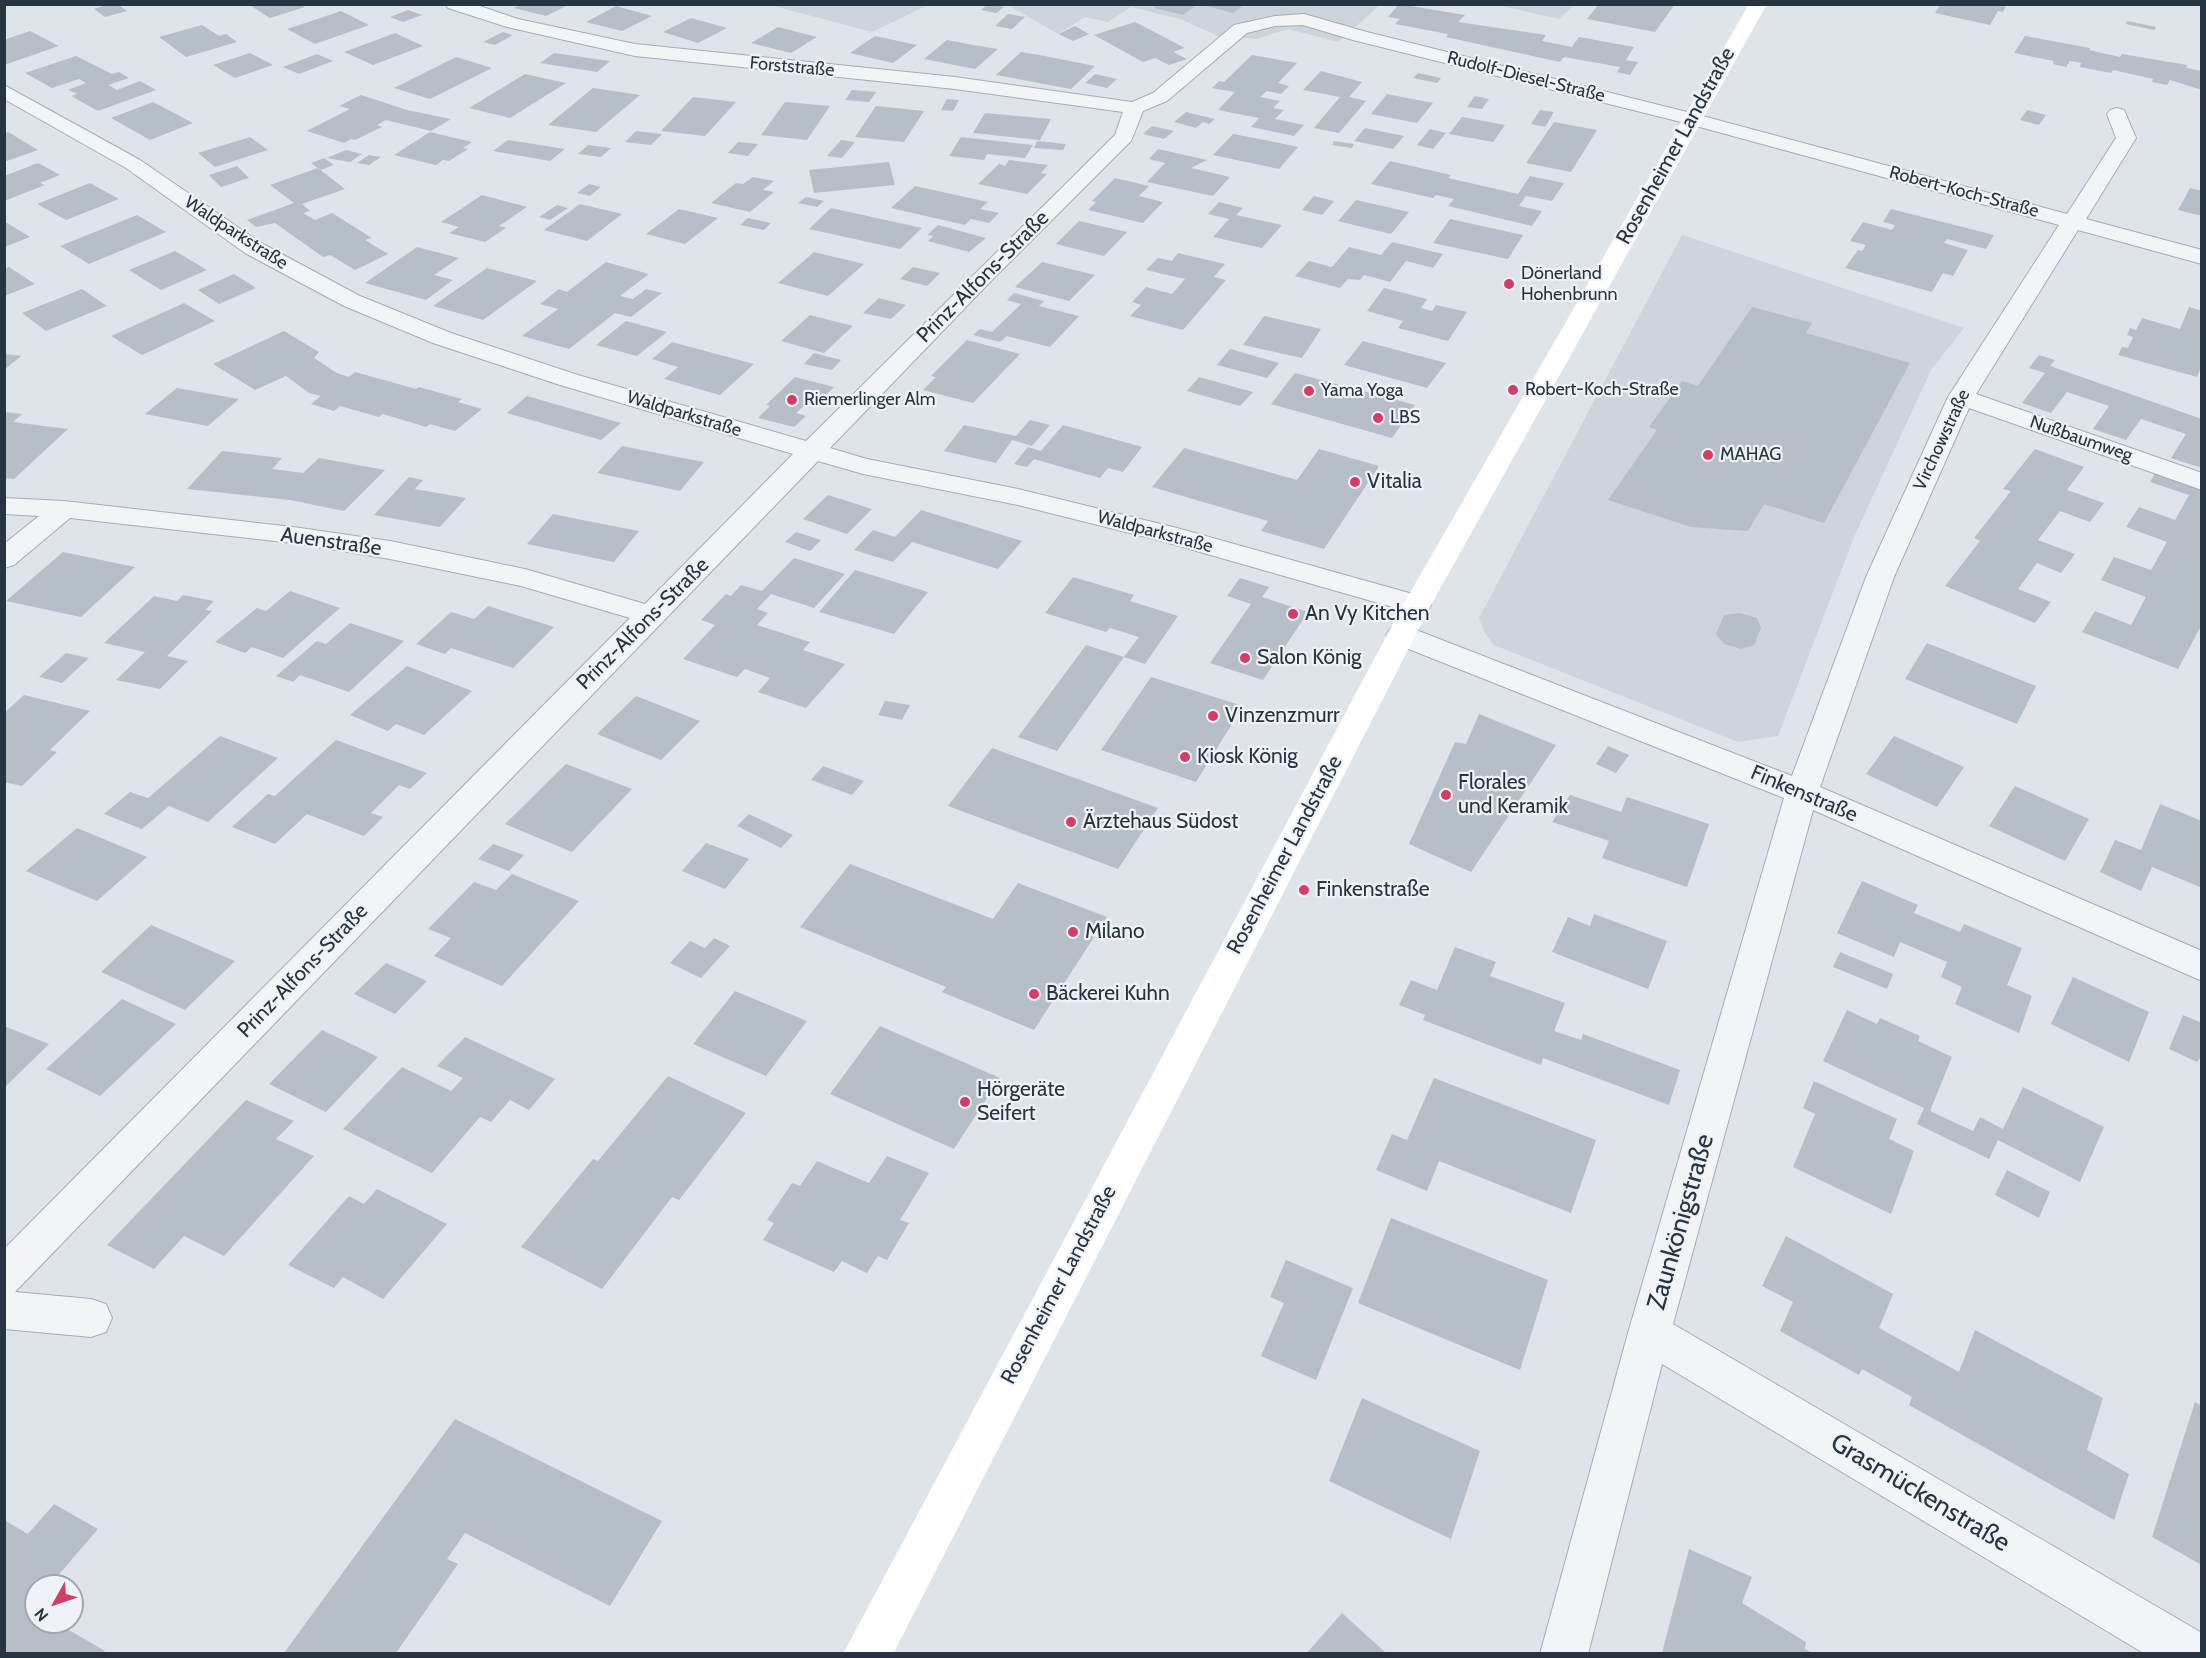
<!DOCTYPE html>
<meta charset="utf-8">
<style>
body{margin:0}
#map{position:relative;width:2206px;height:1658px;overflow:hidden;background:#dfe4ea;font-family:Cabin,sans-serif}
canvas{display:block}
.frame{position:absolute;inset:0;border:6px solid #273442;pointer-events:none}
.north{position:absolute;left:24px;top:1574px;width:60px;height:60px;box-sizing:border-box;background:#eff3f7;border:2px solid #9fa7af;border-radius:50%;rotate:230deg;font-size:16px;font-weight:700;line-height:24px;text-align:center;color:#273442}
.north::after{content:'';display:block;margin:auto;width:21px;height:27px;background:#d63d64;clip-path:polygon(50% 0,100% 100%,50% 72%,0 100%)}
</style>
<div id="map">
<canvas width="2206" height="1658"></canvas>
<div class="frame"></div>
<div class="north">N</div>
</div>
<script>
const c = document.querySelector('canvas').getContext('2d');
c.lineJoin = 'round';
function paint(path, color) {
  c.fillStyle = color;
  c.fill(path, 'evenodd');
}
function toPath(rows) {
  const path = new Path2D();
  for (const r of rows) {
    path.moveTo(r[0], r[1]);
    for (let i = 2; i < r.length; i += 2) path.lineTo(r[i], r[i + 1]);
  }
  return path;
}
function strokePath(path, color, width, dash) {
  c.strokeStyle = color;
  c.lineWidth = width;
  c.lineCap = dash ? 'butt' : 'round';
  c.setLineDash(dash || []);
  c.stroke(path);
}
function write(font, color, halo, rows, align = 'center') {
  c.font = font + ' Cabin,sans-serif';
  c.lineWidth = 4.5;
  c.setLineDash([]);
  c.textBaseline = 'middle';
  c.strokeStyle = halo;
  c.fillStyle = color;
  for (const [text, x, y, turn = 0] of rows) {
    c.save();
    c.translate(x, y);
    c.rotate((+turn || 0) * Math.PI / 180);
    c.textAlign = isNaN(turn) ? turn : align;
    if (halo) c.strokeText(text, 0, 0);
    c.fillText(text, 0, 0);
    c.restore();
  }
}
const built = toPath([
 [770,5,928,5,872,32],
 [1008,5,1380,5,1338,42,1288,29,1257,39,1218,36,1180,19,1131,7,1108,22,1085,17,1058,34],
 [1497,5,1574,4,1574,5,1559,19],
 [1682,235,1964,328,1931,370,1854,537,1778,736,1738,742,1494,645,1484,632,1479,618]
]);
const building = toPath([
 [109,4,117,4,127,11,105,17,94,9],
 [248,4,300,4,305,7,270,18],
 [521,4,570,4,546,16,514,8],
 [988,4,992,4,1004,7,996,13,981,10],
 [1159,4,1198,4,1183,15,1154,8],
 [1199,4,1245,4,1233,13],
 [1399,4,1465,15,1458,22,1546,35,1542,41,1572,47,1579,37,1634,47,1626,60,1638,62,1630,75,1617,72,1620,67,1564,57,1560,62,1446,37,1448,34,1395,24,1400,19,1388,17],
 [1599,4,1675,4,1655,32,1587,19],
 [1941,4,1946,5,2007,4,2003,12,1998,11,1990,25,1935,13],
 [616,6,652,16,622,31,586,22],
 [408,10,422,15,403,22,390,17],
 [341,11,369,25,315,44,287,29],
 [1008,14,1025,17,1012,29,995,26],
 [691,18,727,28,698,43,663,32],
 [2127,21,2156,27,2154,30,2126,24],
 [1135,22,1185,48,1173,52,1187,59,1169,65,1155,58,1143,62,1094,35],
 [202,25,219,36,226,34,237,42,186,57,159,37],
 [1075,26,1089,34,1073,41,1059,34],
 [778,27,817,37,791,53,751,43],
 [30,31,59,46,4,65,4,40],
 [503,32,513,35,495,45,483,42],
 [395,33,423,46,373,65,344,52],
 [875,36,917,45,893,63,850,53],
 [2025,36,2090,48,2089,50,2120,57,2122,54,2187,65,2186,68,2202,71,2202,90,2170,80,2167,85,2152,82,2153,79,2113,70,2111,73,2080,67,2081,63,2070,61,2066,67,2053,64,2054,61,2014,53],
 [947,40,973,45,998,49,975,69,924,59],
 [1021,52,1045,56,1095,66,1071,89,996,75],
 [250,53,273,65,235,78,213,65],
 [554,53,610,61,597,72,540,63],
 [317,54,333,61,299,74,283,67],
 [1252,55,1297,63,1278,83,1289,86,1281,94,1267,91,1260,97,1280,101,1273,108,1284,110,1275,119,1304,125,1294,136,1251,127,1259,118,1218,110,1235,92,1212,88,1219,81,1224,82],
 [76,56,112,74,119,72,129,78,108,85,117,90,140,81,156,90,98,111,71,96,77,94,68,90,86,83,79,79,52,88,25,73],
 [456,57,492,68,430,99,394,88],
 [1321,71,1362,82,1349,97,1366,101,1339,133,1314,128,1340,97,1303,90],
 [1418,73,1441,78,1437,83,1413,78],
 [525,74,566,83,510,118,469,108],
 [1095,74,1117,79,1107,88,1085,83],
 [593,88,640,95,596,132,548,125],
 [852,90,876,92,869,102,845,100],
 [1387,94,1433,103,1417,123,1371,114],
 [361,95,407,110,451,119,431,131,386,120,377,125,382,127,355,140,351,139,344,143,307,131,350,109,339,106],
 [1475,96,1489,99,1482,109,1467,107],
 [693,97,736,102,705,136,661,131],
 [947,99,959,100,953,111,941,110],
 [153,102,176,114,193,123,150,140,111,118],
 [785,102,830,106,807,140,761,135],
 [876,106,924,111,904,142,855,137],
 [1540,110,1554,112,1545,127,1531,124],
 [2027,110,2046,115,2039,125,2020,120],
 [1186,112,1215,119,1209,124,1203,122,1196,128,1174,122],
 [985,113,1051,119,1040,140,973,133],
 [1462,117,1505,125,1493,142,1449,134],
 [1554,122,1597,130,1571,172,1526,163],
 [1152,126,1174,131,1164,139,1143,134],
 [1365,128,1404,136,1393,149,1354,141],
 [1430,129,1446,133,1433,149,1417,145],
 [636,131,662,134,651,145,625,142],
 [8,132,38,150,4,162,4,134],
 [430,132,472,142,463,148,468,149,449,161,443,160,436,165,394,155],
 [1233,134,1265,140,1298,147,1279,169,1213,155],
 [250,137,268,150,215,167,198,153],
 [961,137,1033,145,1025,158,987,154,984,160,949,156],
 [508,140,565,149,550,161,493,151],
 [841,140,855,142,842,158,827,156],
 [1037,141,1066,144,1063,150,1034,148],
 [1334,141,1354,144,1352,148,1332,145],
 [738,142,758,144,748,156,728,153],
 [588,145,611,148,601,157,578,154],
 [1158,149,1207,160,1191,168,1230,177,1213,196,1147,182,1165,163,1149,159],
 [346,150,362,154,350,162,327,158],
 [369,155,381,157,369,165,357,163],
 [324,158,334,165,320,170,311,163],
 [1009,160,1048,165,1041,173,1047,174,1027,194,978,184,999,164,1005,166],
 [1390,161,1451,175,1448,178,1518,194,1530,176,1564,183,1552,201,1526,196,1519,206,1542,211,1532,226,1448,206,1454,199,1436,195,1433,198,1371,184],
 [889,162,895,185,814,193,809,170],
 [38,163,60,175,40,183,45,185,4,201,4,176],
 [237,166,249,178,221,187,209,175],
 [318,168,345,189,302,204,310,211,303,213,315,220,332,213,372,238,365,240,388,254,355,270,330,255,323,257,275,223,256,227,247,220,294,203,270,185],
 [753,177,774,181,763,190,774,192,750,212,711,203,736,183,743,184],
 [1115,178,1149,186,1139,196,1163,202,1143,223,1088,210,1096,202,1092,201],
 [90,183,119,199,66,220,37,204],
 [589,184,601,187,590,196,577,193],
 [915,186,988,202,980,209,999,213,989,223,971,219,965,225,891,208],
 [2190,188,2202,191,2202,216,2178,210],
 [482,195,527,207,499,226,506,228,485,242,449,233,459,227,441,222],
 [1314,196,1334,201,1322,215,1302,210],
 [806,197,824,201,817,207,798,203],
 [1356,200,1409,212,1391,234,1338,221],
 [1219,202,1243,208,1236,215,1282,225,1262,248,1213,237,1229,219,1208,214],
 [580,204,622,214,587,241,544,230],
 [557,205,568,208,550,220,539,217],
 [831,208,922,228,900,249,809,229],
 [679,209,718,218,685,244,646,234],
 [1891,209,1967,228,1994,235,1986,249,1947,239,1944,243,1968,250,1953,276,1943,273,1932,292,1845,268,1858,250,1862,251,1866,245,1850,241,1863,222,1892,230,1895,225,1883,222],
 [137,215,166,232,89,264,60,246],
 [748,218,771,223,764,230,740,225],
 [1450,219,1523,235,1508,259,1433,243],
 [4,221,30,237,4,247],
 [1079,221,1127,232,1104,256,1056,244],
 [938,225,986,238,969,252,928,241,933,236,927,235],
 [1392,242,1443,254,1433,268,1406,261,1390,282,1364,275,1360,280,1348,279,1340,288,1295,276,1309,261,1332,267,1349,247,1381,255],
 [417,247,459,258,434,275,453,280,426,300,365,283],
 [175,251,207,270,161,290,129,270],
 [814,252,864,264,828,296,778,283],
 [1178,253,1225,264,1214,277,1226,280,1183,330,1130,316,1141,305,1132,302,1146,287,1172,294,1185,279,1146,270,1158,258,1172,261],
 [606,262,649,274,620,296,633,299,646,289,662,293,631,317,615,313,569,349,522,336,558,309,540,304,559,289,567,292],
 [1042,262,1095,275,1069,301,1015,287],
 [9,267,35,284,4,296,4,269],
 [913,267,940,273,927,286,900,279],
 [487,268,537,281,483,320,433,306],
 [234,274,256,288,219,304,198,290],
 [1384,288,1427,299,1421,308,1432,311,1436,305,1467,312,1448,341,1398,328,1403,321,1367,311],
 [82,289,107,306,46,331,22,313],
 [1014,293,1044,301,1039,306,1079,316,1050,347,1007,336,1000,342,973,335,980,329,992,332,1021,304,1007,300],
 [879,298,906,305,891,319,863,313],
 [184,303,215,321,142,355,111,336],
 [1752,307,1812,323,1806,333,1910,363,1824,523,1764,504,1748,531,1691,527,1608,500,1657,430,1649,427,1682,381,1698,386],
 [2189,307,2202,311,2202,365,2197,377,2118,355,2122,347,2128,348,2133,337,2127,335,2130,328,2136,330,2142,318,2180,329],
 [810,315,853,326,824,353,781,341],
 [1264,316,1321,329,1302,358,1243,345],
 [626,321,667,332,637,356,596,345],
 [284,331,319,352,314,358,337,373,349,377,355,372,416,389,419,387,462,399,458,402,482,409,455,431,430,424,426,427,383,414,379,417,340,406,334,411,311,404,321,396,309,393,286,376,255,390,213,364],
 [967,340,1020,354,973,403,923,390,936,377,931,376],
 [1363,341,1446,363,1427,388,1344,365],
 [672,342,698,349,754,364,720,395,664,379,678,367,652,359],
 [1230,349,1279,363,1267,378,1217,365],
 [814,353,841,360,832,370,804,364],
 [4,354,21,356,4,370],
 [2039,355,2055,360,2050,366,2202,419,2202,468,2171,458,2186,434,2141,419,2126,440,2093,429,2109,406,2067,392,2051,413,2022,403,2045,373,2029,368],
 [1295,373,1415,405,1392,438,1271,404],
 [795,377,834,387,818,403,809,401,796,413,806,416,794,427,758,418,770,406,766,405],
 [1199,377,1253,392,1240,406,1187,391],
 [177,388,239,399,208,426,145,414],
 [527,396,621,423,601,440,507,413],
 [4,412,22,414,13,422,68,429,14,479,4,478],
 [1030,420,1050,425,1032,446,1012,440,996,463,944,451,964,425,1016,436],
 [1063,425,1128,443,1142,447,1123,472,1108,468,1100,478,1034,459,1027,467,1014,464,1028,447,1041,451],
 [622,446,672,456,704,462,680,491,597,473],
 [1184,448,1297,480,1319,449,1379,466,1324,549,1261,531,1268,521,1152,487],
 [2035,449,2084,467,2067,490,2104,503,2090,522,2060,511,2038,540,2075,554,2061,573,2037,563,2018,589,2051,602,2035,623,1945,586,1980,541,1974,538,2011,491,2003,489],
 [222,451,282,458,272,469,303,473,319,458,385,470,344,511,290,500,187,489],
 [2155,473,2202,489,2202,624,2178,669,2082,632,2095,611,2131,625,2146,597,2101,580,2114,557,2151,570,2167,542,2126,527,2139,507,2175,520,2189,495,2150,482],
 [409,477,423,480,415,489,466,498,440,527,374,515],
 [828,495,872,509,847,534,803,519],
 [921,510,1022,541,998,569,912,542,893,562,854,550,873,530,895,537],
 [553,514,587,521,639,531,614,562,527,544],
 [796,532,821,540,810,551,785,542],
 [63,552,135,567,81,617,6,601],
 [794,558,845,574,814,608,771,594,757,609,768,613,757,625,810,642,803,650,845,664,806,708,758,692,770,678,745,669,737,677,683,659,715,625,701,620,726,594,731,596,741,585,762,591],
 [855,570,928,592,894,634,819,612],
 [1073,577,1134,595,1130,601,1178,616,1145,664,1124,657,1139,637,1110,628,1106,632,1045,613],
 [1240,578,1269,587,1262,597,1308,612,1263,680,1210,663,1251,604,1227,596],
 [290,591,340,608,283,658,252,647,245,653,215,642,257,608,266,611],
 [183,595,214,601,205,610,212,611,167,656,188,661,160,689,116,680,145,652,104,643,154,596,177,601],
 [488,606,554,627,513,668,451,648,445,654,416,644,451,612,474,619],
 [1740,613,1757,618,1761,628,1754,645,1741,649,1724,644,1716,634,1724,615],
 [350,623,404,641,349,692,300,675,293,682,276,676,317,641,326,644],
 [1927,643,2036,686,2017,724,1905,679],
 [1086,645,1124,657,1057,751,1018,737],
 [66,653,89,658,62,683,39,677],
 [407,666,472,691,424,735,396,724,388,731,350,715],
 [1151,677,1243,706,1196,782,1101,750],
 [24,695,90,711,50,750,57,752,22,786,4,782,4,713],
 [636,696,700,721,661,760,597,734],
 [885,701,910,705,902,720,878,715],
 [1479,714,1556,745,1471,872,1409,844,1455,742,1466,744],
 [220,736,278,758,208,822,169,806,142,829,104,814,130,792,148,798],
 [1894,736,1964,767,1937,807,1866,774],
 [336,740,427,773,410,789,399,785,371,813,383,817,364,836,307,814,275,844,232,827,268,794,275,796],
 [1608,746,1629,755,1616,773,1596,764],
 [992,748,1158,808,1118,869,948,806],
 [566,764,632,789,572,852,505,824],
 [823,766,864,781,852,795,811,780],
 [2015,786,2089,819,2065,861,1989,826],
 [1570,795,1621,812,1627,797,1709,824,1687,887,1602,858,1609,841,1552,822],
 [2160,804,2202,821,2202,888,2152,867,2141,891,2100,872,2115,840,2141,850],
 [749,814,793,835,781,848,737,826],
 [77,828,147,857,97,901,26,871],
 [706,843,749,859,725,889,682,871],
 [493,844,524,855,509,871,478,859],
 [850,864,993,919,1018,883,1107,917,1034,1030,942,992,946,987,800,927],
 [512,874,579,901,502,986,434,956,451,938,428,929,474,882,496,890],
 [1862,881,1918,905,1914,913,1960,932,1964,924,2022,948,2007,985,2032,996,2019,1033,1955,1004,1962,987,1941,977,1947,962,1900,942,1894,957,1837,933],
 [1594,914,1667,941,1648,989,1552,952,1568,917,1590,926],
 [151,925,235,961,185,1010,101,972],
 [714,938,730,946,701,978,670,963,690,941,705,948],
 [1455,947,1496,962,1490,976,1565,1003,1554,1031,1581,1040,1583,1034,1680,1070,1669,1105,1543,1058,1541,1065,1423,1020,1425,1015,1399,1005,1411,980,1437,990],
 [1840,952,1893,974,1887,989,1833,967],
 [386,963,427,981,395,1014,354,994],
 [2073,977,2149,1012,2129,1062,2051,1024],
 [735,991,807,1021,766,1076,693,1044],
 [122,999,176,1024,100,1096,46,1069],
 [1847,1010,1877,1024,1880,1018,1920,1036,1918,1041,1952,1057,1930,1111,1973,1131,1980,1117,2003,1129,2023,1087,2104,1127,2080,1182,1998,1140,1989,1159,1917,1124,1924,1108,1823,1061],
 [2183,1015,2202,1023,2202,1055,2197,1062,2169,1049],
 [4,1026,49,1044,4,1088],
 [880,1026,1000,1078,954,1149,830,1094],
 [322,1030,378,1057,326,1112,269,1084],
 [465,1037,555,1079,529,1110,510,1100,491,1122,480,1117,432,1173,343,1129,402,1067,451,1091,463,1078,437,1066],
 [668,1076,746,1113,679,1200,672,1197,602,1289,521,1247,593,1159,598,1161],
 [1434,1078,1596,1140,1571,1213,1439,1161,1427,1191,1376,1170,1392,1134,1407,1140],
 [1814,1081,1897,1119,1889,1139,1914,1151,1891,1214,1793,1167,1815,1114,1803,1108],
 [246,1100,294,1121,276,1139,314,1156,224,1256,184,1236,154,1269,107,1245],
 [887,1156,929,1173,900,1220,909,1223,887,1260,878,1256,867,1273,842,1261,834,1272,763,1240,774,1223,767,1220,792,1183,800,1186,817,1161,869,1183],
 [2007,1170,2050,1192,2039,1218,1995,1195],
 [377,1189,447,1224,383,1299,343,1277,334,1288,288,1265,349,1196,364,1204],
 [1391,1218,1548,1280,1520,1370,1358,1303],
 [1786,1236,1893,1294,1879,1328,1959,1372,1975,1330,2103,1398,2087,1450,2129,1474,2114,1520,1909,1405,1912,1397,1862,1369,1859,1375,1780,1331,1793,1302,1762,1286],
 [1286,1260,1353,1288,1316,1380,1261,1356,1284,1303,1270,1297],
 [1362,1398,1480,1451,1451,1539,1329,1481],
 [2195,1402,2202,1406,2202,1565,2152,1537],
 [455,1419,662,1521,610,1606,465,1533,447,1559,458,1564,396,1653,284,1653],
 [54,1504,98,1529,49,1586,36,1586,36,1602,31,1608,36,1611,36,1622,55,1622,105,1651,102,1653,4,1653,4,1520,28,1534],
 [1689,1549,1752,1577,1742,1603,1806,1642,1805,1649,1812,1653,1662,1653],
 [1342,1613,1386,1653,1307,1653]
]);
const street = toPath([
 [445,4,474,4,518,19,635,44,955,77,1132,102,1153,93,1234,25,1275,16,1304,14,1367,32,1699,115,2067,214,2116,138,2107,114,2110,110,2117,108,2124,110,2136,138,2086,219,2202,250,2202,264,2078,230,1976,394,2202,473,2202,490,1969,408,1894,577,1820,787,2202,951,2202,981,1813,810,1673,1324,2202,1633,2202,1654,2145,1654,1662,1364,1588,1654,1540,1654,1628,1333,1784,798,1391,642,1386,635,1391,628,1401,625,1411,628,1792,776,1866,577,1948,397,2059,225,1685,123,1353,40,1303,25,1275,26,1247,33,1167,101,1143,111,1131,141,992,280,830,448,867,459,1018,489,1177,528,1427,598,1431,605,1427,612,1417,614,1158,540,1018,505,863,474,818,461,15,1292,91,1299,106,1304,112,1318,106,1332,91,1337,4,1329,4,1249,630,618,521,586,390,559,293,543,70,518,14,565,4,568,4,544,39,516,4,514,4,498,64,501,293,527,390,541,525,569,645,604,793,454,560,385,433,343,344,306,245,253,126,168,4,99,4,85,140,160,261,243,360,296,451,333,578,375,806,441,1115,135,1123,112,955,89,635,56,507,27,448,8,445,4]
]);
const secondary = toPath([
 [1749,4,1767,4,1431,605,893,1654,843,1654,1403,605,1749,4]
]);
const markers = [
 [1509,284,6,"#d63d64"],
 [1513,390,6,"#d63d64"],
 [1309,391,6,"#d63d64"],
 [792,400,6,"#d63d64"],
 [1378,418,6,"#d63d64"],
 [1708,455,6,"#d63d64"],
 [1355,482,6,"#d63d64"],
 [1293,614,6,"#d63d64"],
 [1245,658,6,"#d63d64"],
 [1213,716,6,"#d63d64"],
 [1185,757,6,"#d63d64"],
 [1446,795,6,"#d63d64"],
 [1071,822,6,"#d63d64"],
 [1304,890,6,"#d63d64"],
 [1073,932,6,"#d63d64"],
 [1034,994,6,"#d63d64"],
 [965,1102,6,"#d63d64"]
];
const farStreetnames = [
 ["Forststraße",792,67,5],
 ["Rudolf-Diesel-Straße",1526,77,14],
 ["Robert-Koch-Straße",1964,192,15],
 ["Waldparkstraße",236,233,33],
 ["Waldparkstraße",684,414,17],
 ["Nußbaumweg",2081,439,19],
 ["Virchowstraße",1942,440,-65],
 ["Waldparkstraße",1155,532,15]
];
const farPoinames = [
 ["Dönerland",1521,274],
 ["Hohenbrunn",1521,295],
 ["Robert-Koch-Straße",1525,390],
 ["Yama Yoga",1321,391],
 ["Riemerlinger Alm",804,400],
 ["LBS",1390,418],
 ["MAHAG",1720,455]
];
const streetNames = [
 ["Rosenheimer Landstraße",1676,146,-61],
 ["Prinz-Alfons-Straße",983,277,-45],
 ["Auenstraße",331,542,8],
 ["Prinz-Alfons-Straße",643,624,-45],
 ["Finkenstraße",1804,794,23],
 ["Rosenheimer Landstraße",1285,855,-62],
 ["Prinz-Alfons-Straße",303,971,-46],
 ["Rosenheimer Landstraße",1059,1285,-62]
];
const poiNames = [
 ["Vitalia",1367,482],
 ["An Vy Kitchen",1305,614],
 ["Salon König",1257,658],
 ["Vinzenzmurr",1225,716],
 ["Kiosk König",1197,757],
 ["Florales",1458,783],
 ["und Keramik",1458,807],
 ["Ärztehaus Südost",1083,822],
 ["Finkenstraße",1316,890],
 ["Milano",1085,932],
 ["Bäckerei Kuhn",1046,994],
 ["Hörgeräte",977,1090],
 ["Seifert",977,1114]
];
const nearStreetnames = [
 ["Zaunkönigstraße",1681,1222,-74],
 ["Grasmückenstraße",1920,1493,31]
];
paint(built, '#cdd4dc');
paint(building, '#b6bec7');
strokePath(street, '#a4acb4', 2);
paint(street, '#f2f5f8');
paint(secondary, '#fff');
for (const [x, y, r, color] of markers) {
  const dot = new Path2D();
  dot.arc(x, y, r, 0, 2 * Math.PI);
  c.fillStyle = color;
  c.fill(dot);
  strokePath(dot, '#eff3f7', 2);
}
write('18px', '#273442', '#eff3f7', farStreetnames);
write('18px', '#273442', '#eff3f7', farPoinames, 'left');
write('21px', '#273442', '#eff3f7', streetNames);
write('21px', '#273442', '#eff3f7', poiNames, 'left');
write('26px', '#273442', '#eff3f7', nearStreetnames);
</script>
